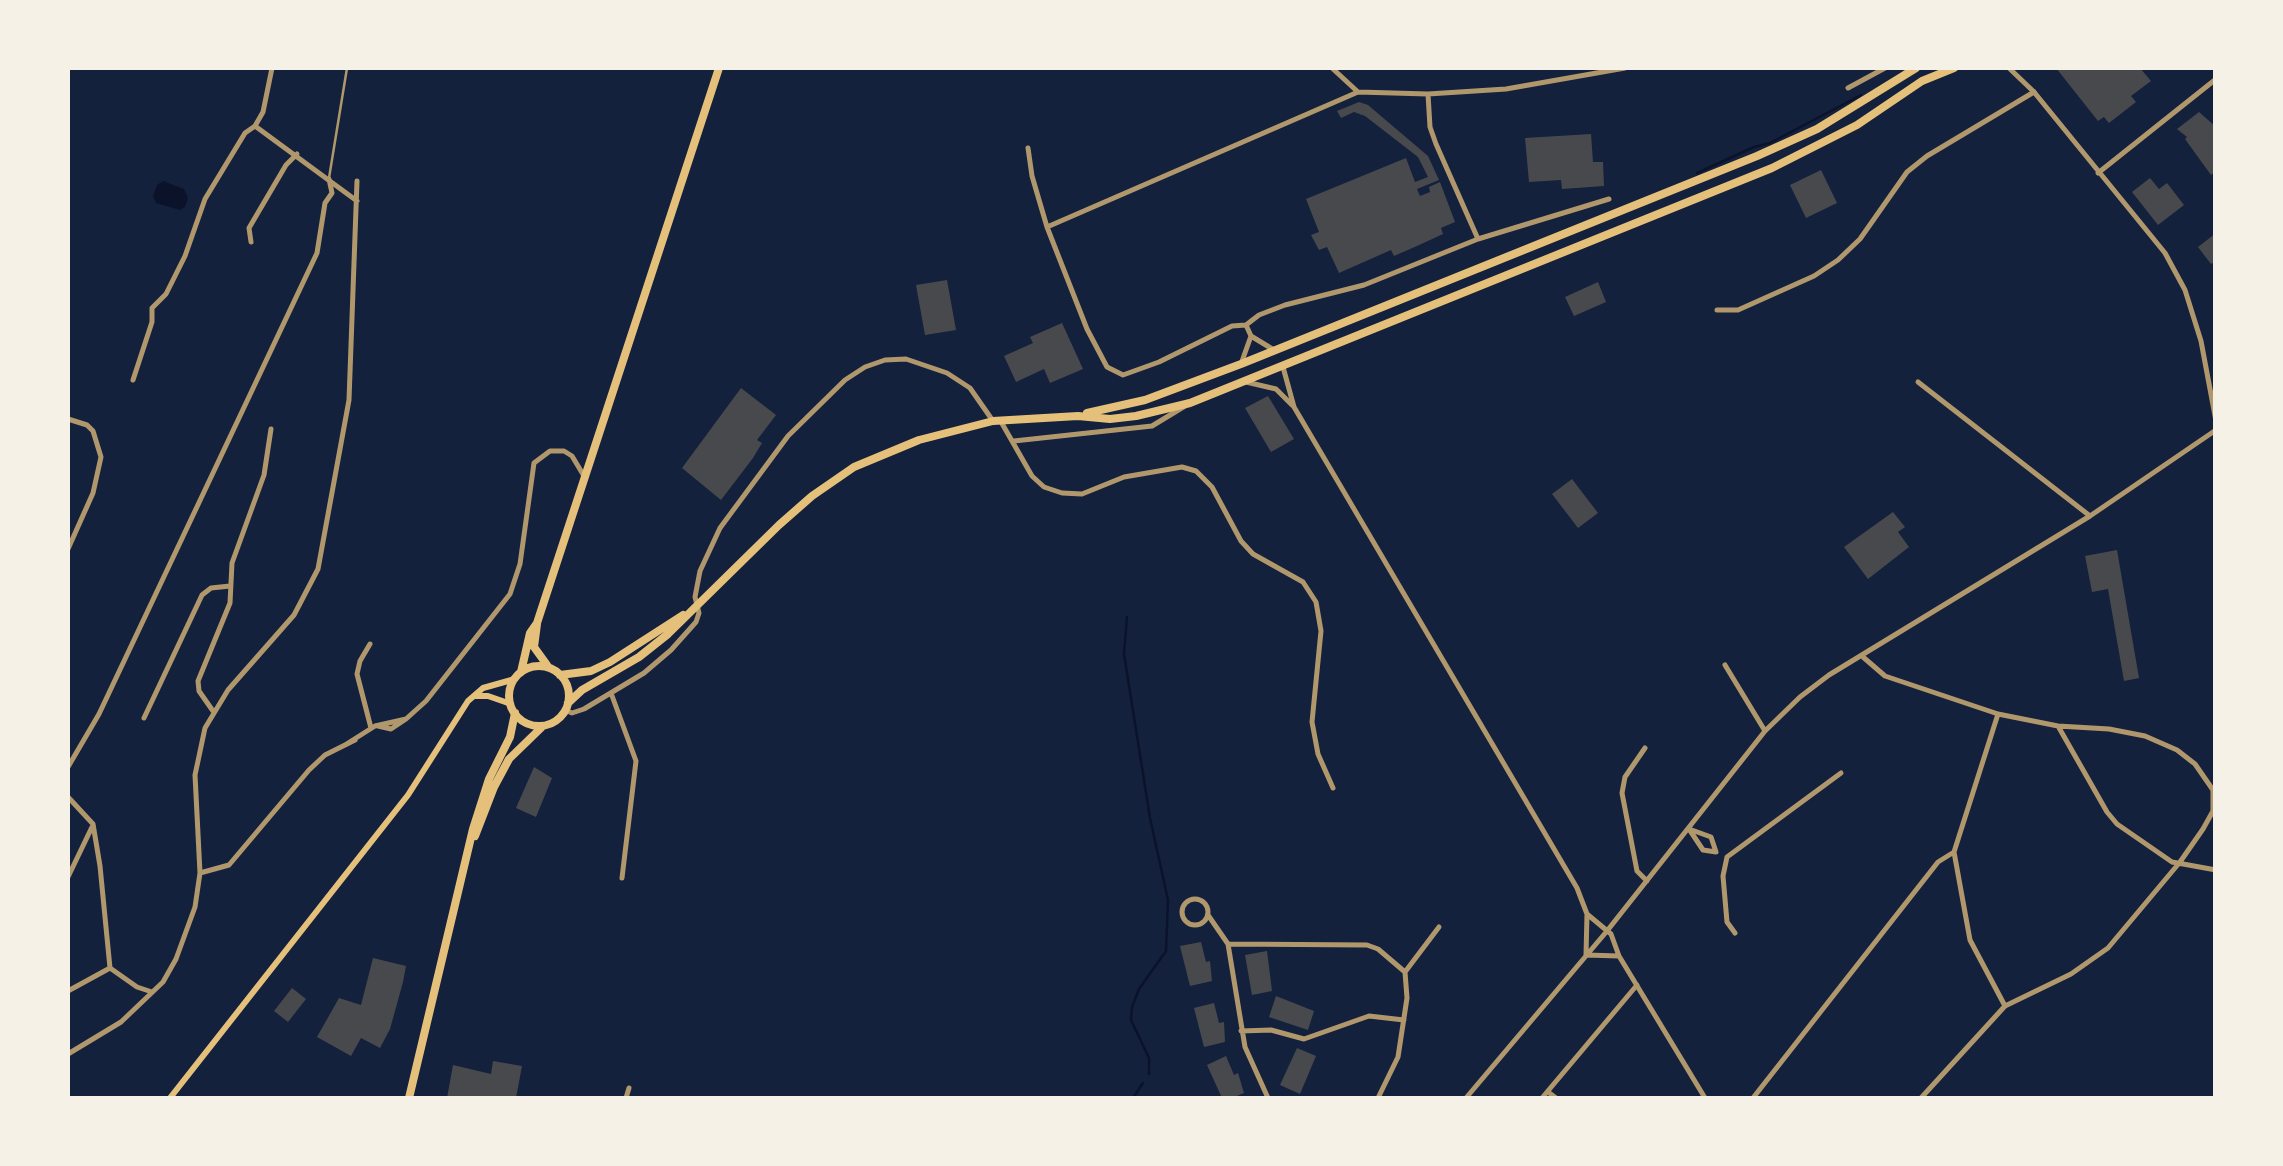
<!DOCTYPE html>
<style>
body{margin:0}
#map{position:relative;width:2283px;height:1166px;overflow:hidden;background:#14213d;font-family:Bitter,serif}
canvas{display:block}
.frame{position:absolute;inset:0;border:70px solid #f6f1e7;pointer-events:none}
</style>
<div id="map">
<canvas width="2283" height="1166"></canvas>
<div class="frame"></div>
</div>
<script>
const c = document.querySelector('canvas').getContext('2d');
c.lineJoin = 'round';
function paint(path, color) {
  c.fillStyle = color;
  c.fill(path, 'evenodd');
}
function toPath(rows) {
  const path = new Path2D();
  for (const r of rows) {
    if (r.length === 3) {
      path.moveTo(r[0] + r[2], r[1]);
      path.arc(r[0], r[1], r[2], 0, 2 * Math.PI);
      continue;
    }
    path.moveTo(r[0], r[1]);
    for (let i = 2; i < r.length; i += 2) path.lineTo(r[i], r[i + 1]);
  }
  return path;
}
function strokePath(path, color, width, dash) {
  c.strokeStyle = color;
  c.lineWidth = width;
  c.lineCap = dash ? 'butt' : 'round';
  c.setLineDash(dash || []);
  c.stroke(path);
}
const water = toPath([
 [163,181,184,189,188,198,185,207,180,210,156,203,153,196,157,185]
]);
const stream = toPath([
 [1697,173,1754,147,1770,143,1861,95],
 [1127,617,1124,654,1150,818,1168,900,1166,951,1139,989,1132,1007,1131,1020,1149,1058,1149,1074],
 [1133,1098,1143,1083]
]);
const building = toPath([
 [2056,68,2140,68,2151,81,2131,96,2136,102,2109,123,2104,117,2098,121],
 [1359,102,1368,105,1428,156,1439,180,1417,189,1420,196,1430,192,1429,187,1440,182,1455,222,1441,228,1443,234,1417,246,1394,256,1391,250,1339,273,1327,247,1319,250,1311,235,1319,232,1306,199,1406,158,1415,182,1428,177,1418,157,1365,116,1354,112,1341,118,1337,111],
 [2199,112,2216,127,2216,171,2211,175,2185,139,2187,137,2177,129],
 [1591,134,1593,162,1603,162,1604,186,1562,189,1561,180,1529,182,1525,138],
 [1821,170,1837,203,1806,218,1790,185],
 [2150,178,2159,189,2167,183,2184,205,2158,225,2132,192],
 [2216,233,2216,261,2211,264,2198,247],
 [947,280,956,330,925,335,916,285],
 [1598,282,1606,302,1574,316,1565,297],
 [1062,323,1083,369,1050,383,1044,369,1016,382,1004,356,1033,343,1030,337],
 [741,388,776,415,757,440,762,443,753,458,721,500,682,468],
 [1268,396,1294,439,1271,452,1245,408],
 [1572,479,1598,513,1578,528,1552,494],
 [1893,512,1905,527,1898,532,1909,547,1868,579,1844,547],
 [2117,550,2139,678,2124,681,2108,589,2092,592,2085,556],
 [534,767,552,778,536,817,516,808],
 [1201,942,1206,962,1210,961,1212,981,1190,986,1180,946],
 [1267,951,1272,991,1252,995,1245,955],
 [373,958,406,966,403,982,390,1029,380,1048,361,1038,351,1056,317,1037,339,998,361,1005],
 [292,988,306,999,288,1022,274,1011],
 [1276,996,1314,1011,1308,1030,1269,1017],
 [1214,1003,1219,1023,1224,1022,1225,1042,1204,1047,1194,1008],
 [1297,1048,1316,1056,1300,1094,1280,1085],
 [1226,1056,1234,1075,1238,1073,1244,1093,1232,1098,1222,1098,1207,1065],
 [493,1061,522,1066,516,1098,447,1098,453,1065,491,1074]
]);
const service = toPath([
 [329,178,347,68]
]);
const minor = toPath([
 [1332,68,1358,92],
 [1848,88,1885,68],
 [1428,94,1430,127,1436,144,1478,239],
 [255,126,357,201],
 [1028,148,1032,176,1047,227],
 [2098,173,2216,79],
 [251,242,249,228,286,165,297,154],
 [1717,310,1738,310,1814,276,1838,260,1860,239,1907,172,1927,156,2034,92],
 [1246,325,1259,315,1285,305,1364,285,1478,239,1609,199],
 [1251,336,1246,325,1232,326,1159,362,1123,375,1107,367,1087,329,1047,227,1358,92,1428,94,1506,89,1625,68],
 [1241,364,1251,336,1274,350],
 [1283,367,1294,407,1577,888,1587,914],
 [133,380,152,322,152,308,166,294,185,256,205,199,245,133,255,126,263,112,272,68],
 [1246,382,1276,389,1292,405],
 [1918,382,2090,516],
 [68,419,87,425,93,431,101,457,93,493,68,549],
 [1000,420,1032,476,1044,487,1062,493,1082,494,1124,477,1182,467,1196,471,1212,487,1241,541,1253,554,1303,582,1316,602,1321,631,1312,722,1318,754,1333,788],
 [1014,441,1152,426,1185,406],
 [370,644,360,661,357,674,371,728],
 [1863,657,1885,676,1998,714,2058,726,2109,729,2145,736,2177,750,2195,764,2213,790,2213,811,2203,829,2180,862,2108,948,2071,974,2005,1006,1921,1098],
 [1725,665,1765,731],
 [611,693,636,761,622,878],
 [565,710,572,713,584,709,644,673,671,650,696,622,699,613,695,597,700,571,720,528,788,436,845,380,865,367,885,360,906,359,947,373,970,388,993,421],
 [213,711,199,691,198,681,230,603,232,563,264,475,271,429],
 [1998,714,1954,852,1970,940,2005,1006],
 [144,718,202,595,211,588,230,586],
 [406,719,426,701,510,594,520,564,534,463,550,451,564,451,572,456,584,476],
 [2058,726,2107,812,2117,824,2172,862,2216,870],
 [355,740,345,745,375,726,406,719,391,729,378,726],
 [1645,748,1625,777,1622,793,1637,871,1647,881],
 [68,767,99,714,317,253,325,203,332,193,329,179],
 [68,797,93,824,100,866,110,968,137,987,152,992],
 [1689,829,1711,837,1716,852,1703,850,1689,829],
 [200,873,229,865,309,770,325,755,345,745],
 [68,877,92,827],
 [1195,912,13],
 [1208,915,1228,944,1245,1047,1268,1098],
 [1735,933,1727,922,1723,876,1727,857,1841,773],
 [1228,944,1367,945,1378,949,1405,972,1407,998,1398,1057,1378,1098],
 [1619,956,1586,955,1587,914,1611,934,1619,956,1705,1098],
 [1405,972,1439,927],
 [68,991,110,968],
 [1241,1031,1271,1030,1304,1039,1369,1016,1404,1020],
 [68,1054,121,1022,163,982,176,959,195,907,200,873,195,775,205,728,228,690,294,615,318,569,349,400,357,181],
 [1548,1092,1556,1098],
 [626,1098,629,1088],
 [1466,1098,1607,931,1765,731,1800,697,1829,675,2090,516,2216,430],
 [1542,1098,1637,985],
 [1753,1098,1938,862,1954,852]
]);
const tertiary = toPath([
 [2009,68,2034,92,2165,253,2185,290,2201,341,2216,421]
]);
const secondary = toPath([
 [474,696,488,696,511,704],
 [170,1098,408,795,468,701,483,688,515,679]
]);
const primary = toPath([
 [1087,413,1145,400,1241,364,1757,156,1817,129,1916,68],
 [537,624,534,647,547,665],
 [539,696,30],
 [521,672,530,633,537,623,719,68],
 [560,675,591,671,610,662,683,615],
 [568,703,582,690,639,657,668,634,779,525,812,496,854,467,919,440,993,421,1078,416,1110,419,1136,416,1190,403,1772,168,1857,125,1922,81,1954,68],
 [475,836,494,787,509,759,542,727],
 [409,1098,473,829,489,779,510,737,515,713]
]);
paint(water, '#0b132b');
strokePath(stream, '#0b132b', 2.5);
paint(building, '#48494c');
strokePath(service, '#b1986c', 2.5);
strokePath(minor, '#b1986c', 5);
strokePath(tertiary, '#b1986c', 5);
strokePath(secondary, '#e5c07b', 6);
strokePath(primary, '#e5c07b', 8);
</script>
